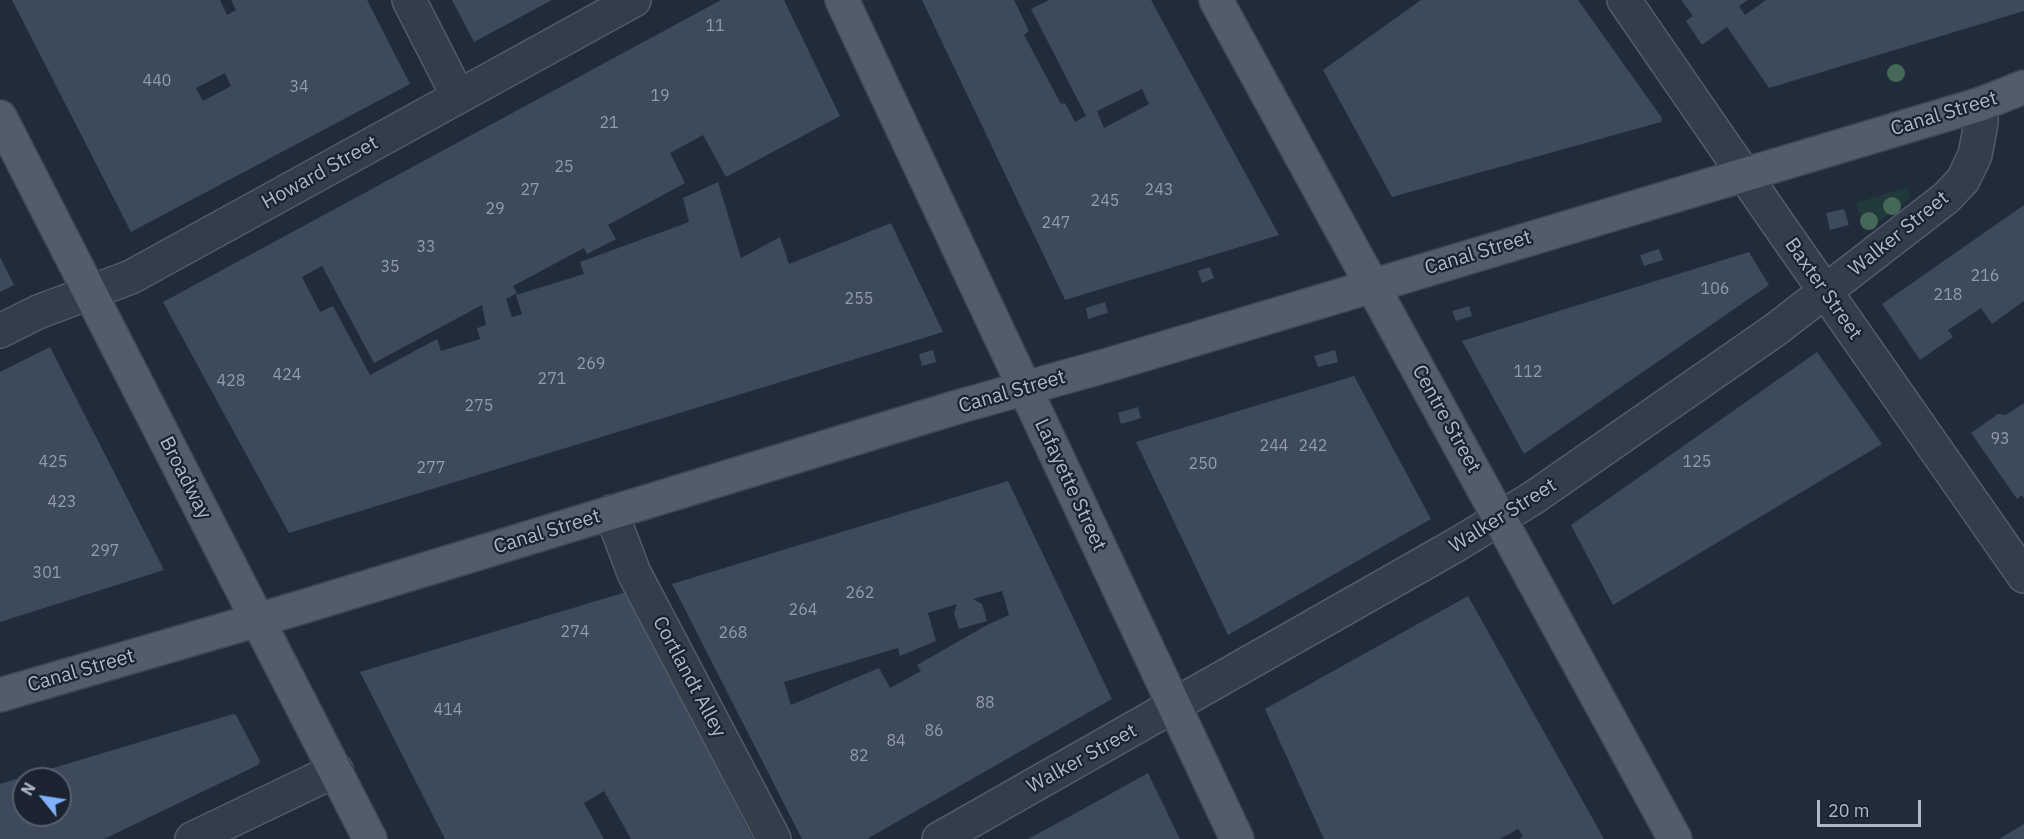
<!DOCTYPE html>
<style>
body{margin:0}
#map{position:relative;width:2024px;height:839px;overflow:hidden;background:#212c3a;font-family:"IBM Plex Sans",sans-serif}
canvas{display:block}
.north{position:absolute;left:12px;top:767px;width:60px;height:60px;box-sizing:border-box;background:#1a232f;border:2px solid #565f6c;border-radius:50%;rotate:300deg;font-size:16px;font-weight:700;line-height:24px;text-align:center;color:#afb8c7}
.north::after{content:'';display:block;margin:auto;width:21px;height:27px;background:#7fb0fc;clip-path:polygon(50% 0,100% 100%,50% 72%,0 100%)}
.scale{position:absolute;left:1817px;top:800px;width:104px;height:27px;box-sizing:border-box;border:3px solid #afb8c7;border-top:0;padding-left:8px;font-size:18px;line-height:21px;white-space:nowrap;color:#afb8c7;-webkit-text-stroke:4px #1a232f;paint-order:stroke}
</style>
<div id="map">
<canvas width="2024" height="839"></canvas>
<div class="north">N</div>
<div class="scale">20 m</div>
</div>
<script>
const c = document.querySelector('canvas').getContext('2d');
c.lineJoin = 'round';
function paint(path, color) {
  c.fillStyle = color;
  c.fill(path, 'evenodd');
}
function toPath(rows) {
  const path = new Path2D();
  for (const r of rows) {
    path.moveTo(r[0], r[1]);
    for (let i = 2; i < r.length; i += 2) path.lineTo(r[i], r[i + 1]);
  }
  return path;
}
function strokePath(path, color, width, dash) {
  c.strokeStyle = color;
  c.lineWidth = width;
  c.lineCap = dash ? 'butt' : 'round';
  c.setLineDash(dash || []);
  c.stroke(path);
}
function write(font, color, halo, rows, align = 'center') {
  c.font = font + ' "IBM Plex Sans",sans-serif';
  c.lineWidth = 4.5;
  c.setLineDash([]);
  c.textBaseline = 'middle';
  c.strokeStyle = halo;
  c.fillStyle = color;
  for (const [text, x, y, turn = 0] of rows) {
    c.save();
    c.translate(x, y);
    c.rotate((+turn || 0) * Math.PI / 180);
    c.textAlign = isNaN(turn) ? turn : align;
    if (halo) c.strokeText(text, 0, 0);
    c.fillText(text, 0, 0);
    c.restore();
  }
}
const green = toPath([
 [1907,187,1910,198,1865,232,1856,203]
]);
const building = toPath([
 [12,0,220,0,227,15,236,10,231,0,367,0,410,84,131,232],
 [225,73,231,86,203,101,196,88],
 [452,0,552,0,474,42],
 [721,0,784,0,840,116,726,177,703,135,670,153,685,183,608,225,616,239,587,254,584,248,513,286,517,293,506,299,512,317,522,314,516,295,584,274,580,262,689,222,683,198,718,182,741,258,780,237,789,264,891,223,943,332,289,533,163,302],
 [322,266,374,363,482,305,486,325,477,328,480,339,441,351,437,339,370,375,333,306,320,312,302,277],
 [922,0,1014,0,1029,31,1024,35,1061,104,1065,103,1075,122,1086,116,1031,9,1049,0,1151,0,1279,235,1065,300],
 [1142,89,1149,104,1104,128,1097,111],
 [1421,0,1578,0,1662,118,1661,122,1392,197,1323,70],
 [1681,0,1748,0,1739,6,1745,15,1766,0,2024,0,2024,11,1769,88,1727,27,1702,45,1686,21,1693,16],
 [2024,205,2024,301,1992,324,1981,308,1948,330,1953,337,1920,360,1882,304],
 [1844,209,1849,225,1830,230,1826,213],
 [1659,249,1663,260,1644,266,1640,255],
 [1749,252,1769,285,1524,454,1462,341],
 [0,257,14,285,0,292],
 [1210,267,1214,278,1202,283,1198,271],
 [1105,302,1108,313,1088,319,1086,308],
 [1469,306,1472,316,1456,321,1452,311],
 [50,347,164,570,0,622,0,372],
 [933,350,936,362,922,366,919,354],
 [1335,350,1338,362,1318,367,1314,356],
 [1817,352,1882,444,1613,605,1571,525],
 [1354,376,1431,519,1228,635,1136,442],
 [2024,403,2024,499,2022,495,2017,499,1971,433,1998,414,2006,415],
 [1138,407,1141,418,1121,424,1118,413],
 [1008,481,1112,699,867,839,802,839,672,584],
 [1002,591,1009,615,987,625,917,665,921,671,890,688,879,668,791,705,784,682,898,648,900,656,936,641,928,613,957,604,954,613,959,629,987,621,982,604,973,599],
 [626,592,753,839,631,839,604,791,584,803,604,839,445,839,360,672],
 [1468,596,1604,839,1519,839,1523,836,1518,829,1500,839,1324,839,1265,709],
 [233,714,236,715,260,761,258,765,104,839,0,839,0,784],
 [24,779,60,779,60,815,24,815],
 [1148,773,1180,839,1028,839,1085,808],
 [2024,824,2024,839,1999,839]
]);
const minor = toPath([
 [409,0,458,96],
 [1624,0,1781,228,2024,576],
 [0,331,38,312,131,277,634,0],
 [611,512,634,573,774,839],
 [192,839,336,770],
 [939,839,1456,545,1533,498,1775,330,1946,198,1963,180,1975,155,1981,123,1981,104]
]);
const major = toPath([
 [842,0,1237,839],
 [1216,0,1675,839],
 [0,117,370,839],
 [0,695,302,607,954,408,1108,365,1981,104,2024,87]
]);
const trees = [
 [1896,73],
 [1892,206],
 [1869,221]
];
const numberNames = [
 ["11",715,26],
 ["440",157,81],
 ["34",299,87],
 ["19",660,96],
 ["21",609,123],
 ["25",564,167],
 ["27",530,190],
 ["243",1159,190],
 ["245",1105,201],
 ["29",495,209],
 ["247",1056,223],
 ["33",426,247],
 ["35",390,267],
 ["216",1985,276],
 ["106",1715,289],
 ["218",1948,295],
 ["255",859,299],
 ["269",591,364],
 ["112",1528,372],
 ["424",287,375],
 ["271",552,379],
 ["428",231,381],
 ["275",479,406],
 ["93",2000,439],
 ["244",1274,446],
 ["242",1313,446],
 ["425",53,462],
 ["125",1697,462],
 ["250",1203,464],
 ["277",431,468],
 ["423",62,502],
 ["297",105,551],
 ["301",47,573],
 ["262",860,593],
 ["264",803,610],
 ["274",575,632],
 ["268",733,633],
 ["88",985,703],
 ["414",448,710],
 ["86",934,731],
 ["84",896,741],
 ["82",859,756]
];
const streetNames = [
 ["Canal Street",1944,114,-17],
 ["Howard Street",320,173,-29],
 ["Walker Street",1899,234,-39],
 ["Canal Street",1478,253,-17],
 ["Baxter Street",1823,289,55],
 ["Canal Street",1012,392,-16],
 ["Centre Street",1446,419,61],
 ["Broadway",185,478,63],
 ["Lafayette Street",1070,485,65],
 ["Walker Street",1503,516,-32],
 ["Canal Street",547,532,-17],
 ["Canal Street",81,671,-16],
 ["Cortlandt Alley",689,677,62],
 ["Walker Street",1082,759,-29]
];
paint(green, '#22393b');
paint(building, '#3c4a5b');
strokePath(minor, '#525b68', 36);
strokePath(major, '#3e4754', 36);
strokePath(minor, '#343e4b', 33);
strokePath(major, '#525d6b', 33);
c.fillStyle = '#466858';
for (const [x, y] of trees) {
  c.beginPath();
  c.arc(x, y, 9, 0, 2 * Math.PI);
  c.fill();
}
write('16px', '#929cac', null, numberNames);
write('20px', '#afb8c7', '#1a232f', streetNames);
</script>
